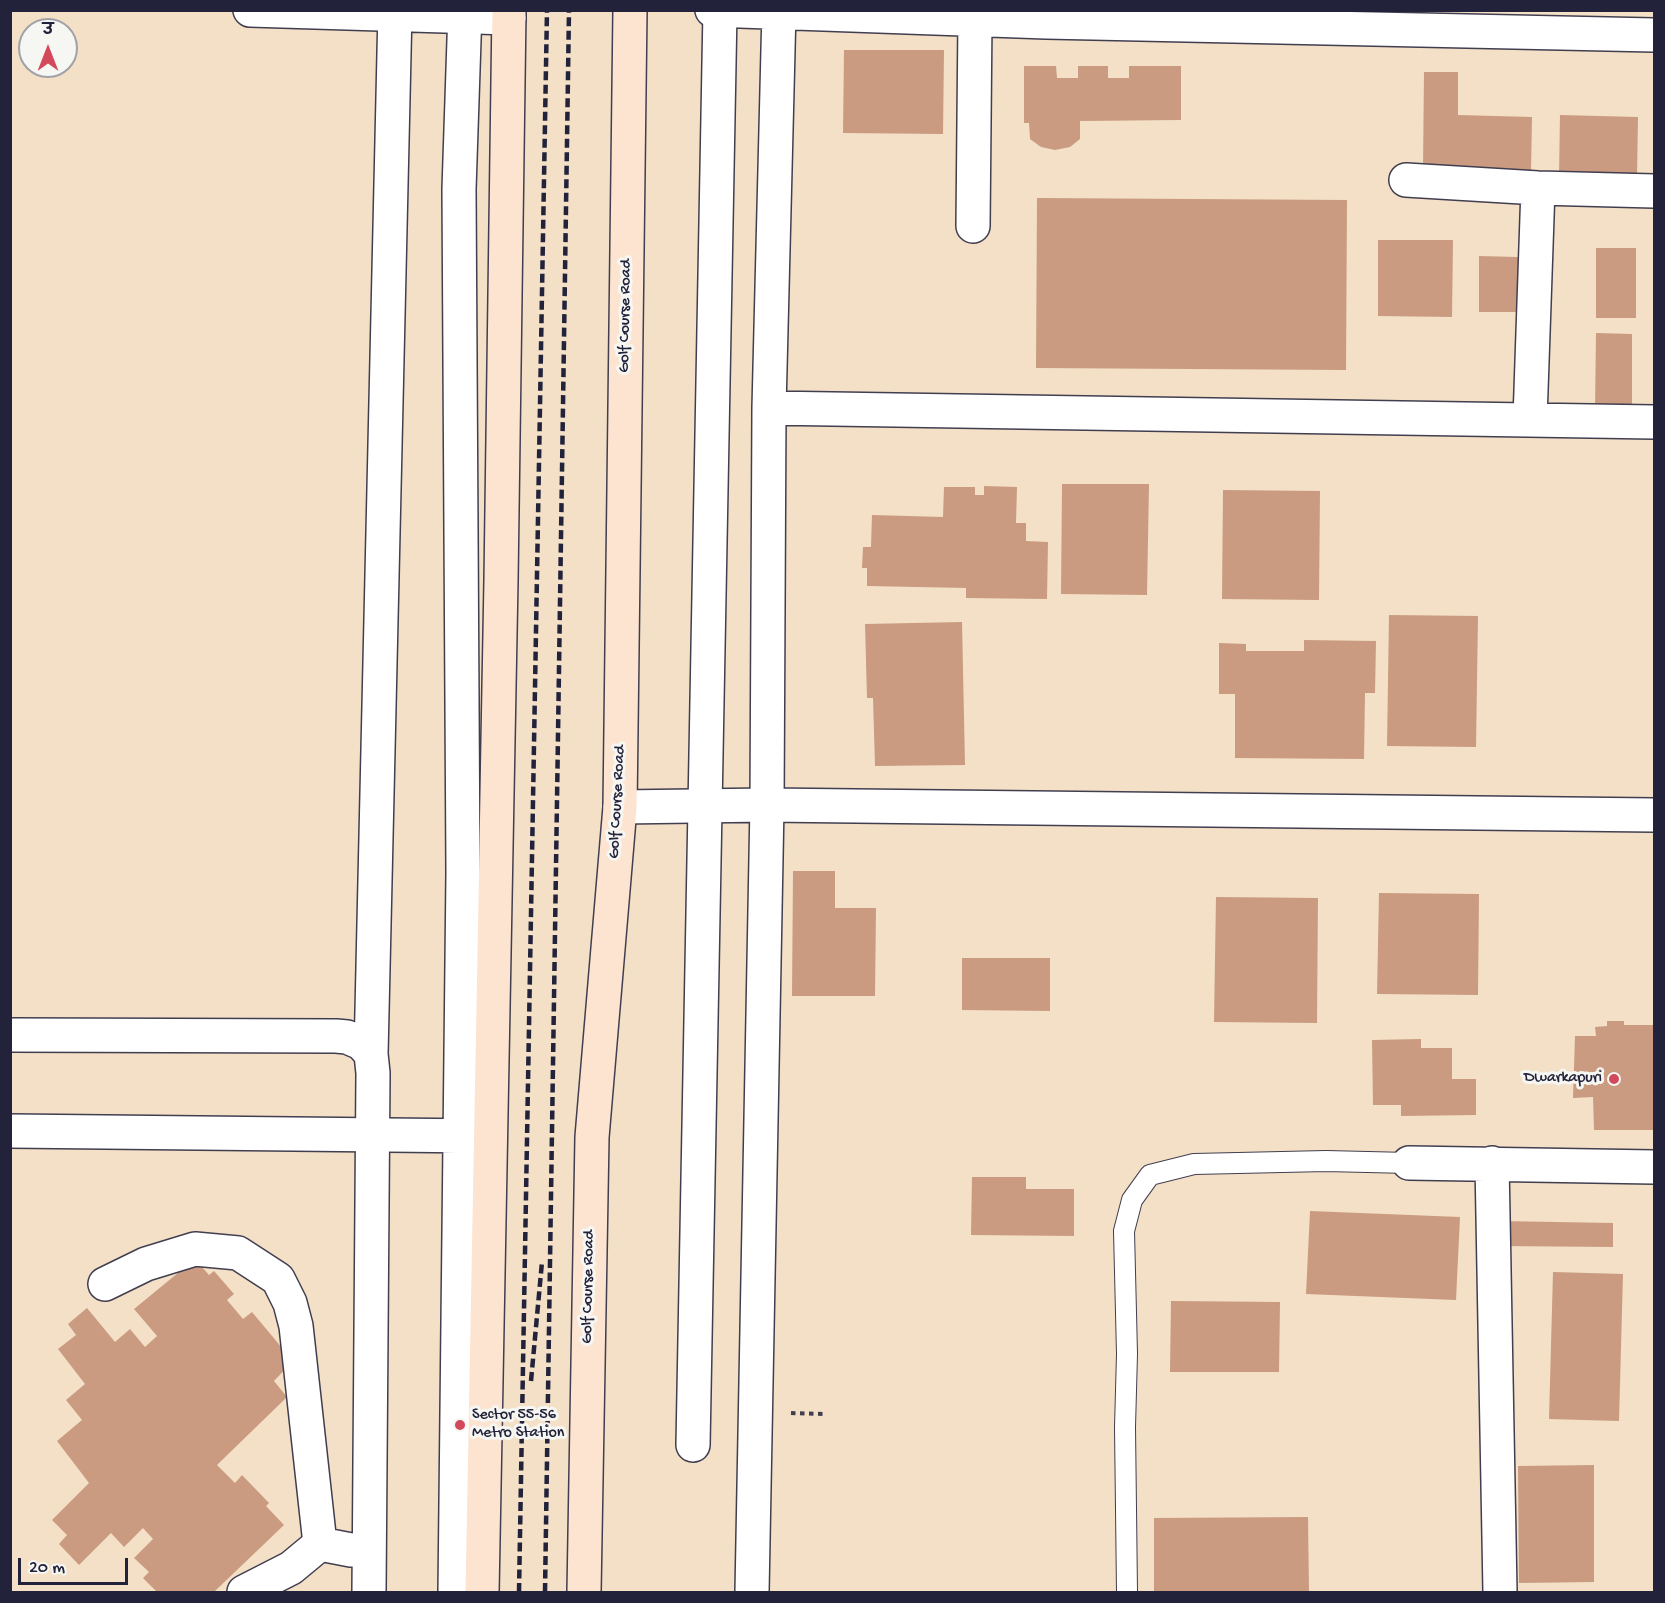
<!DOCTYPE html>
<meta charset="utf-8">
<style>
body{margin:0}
#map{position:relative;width:1665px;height:1603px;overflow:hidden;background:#f3e0c6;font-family:"Gochi Hand","Playpen Sans Deva",sans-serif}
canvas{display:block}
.frame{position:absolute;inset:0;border:12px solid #22223b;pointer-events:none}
.north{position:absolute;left:18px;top:18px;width:60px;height:60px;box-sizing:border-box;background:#f6f6f2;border:2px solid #a1a1a9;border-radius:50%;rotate:0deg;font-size:16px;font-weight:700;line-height:24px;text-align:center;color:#22223b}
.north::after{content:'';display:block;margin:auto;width:21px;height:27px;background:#d1495b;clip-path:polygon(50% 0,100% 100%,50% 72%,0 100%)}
.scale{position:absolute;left:18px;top:1558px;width:110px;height:27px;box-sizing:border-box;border:3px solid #22223b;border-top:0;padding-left:8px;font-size:18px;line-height:21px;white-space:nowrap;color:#22223b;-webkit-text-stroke:4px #f6f6f2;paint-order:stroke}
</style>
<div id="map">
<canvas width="1665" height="1603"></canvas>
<div class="frame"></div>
<div class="north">उ</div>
<div class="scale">20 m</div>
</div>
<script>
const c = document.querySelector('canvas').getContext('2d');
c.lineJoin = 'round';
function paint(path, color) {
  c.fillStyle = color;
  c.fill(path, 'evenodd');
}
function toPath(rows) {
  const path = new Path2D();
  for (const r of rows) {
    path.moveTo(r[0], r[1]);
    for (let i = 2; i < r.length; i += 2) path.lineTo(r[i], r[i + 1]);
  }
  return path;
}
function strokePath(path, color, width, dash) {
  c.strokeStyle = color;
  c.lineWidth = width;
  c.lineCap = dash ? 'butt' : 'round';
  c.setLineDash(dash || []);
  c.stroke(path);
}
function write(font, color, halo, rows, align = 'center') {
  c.font = font + ' "Gochi Hand",sans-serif';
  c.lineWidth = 6;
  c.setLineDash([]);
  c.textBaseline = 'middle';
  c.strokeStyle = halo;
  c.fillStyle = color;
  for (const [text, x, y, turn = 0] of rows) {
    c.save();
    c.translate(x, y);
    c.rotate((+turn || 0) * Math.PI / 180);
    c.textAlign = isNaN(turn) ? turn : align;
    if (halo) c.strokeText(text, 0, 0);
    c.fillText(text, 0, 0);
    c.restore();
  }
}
const building = toPath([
 [844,50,944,50,943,134,843,133],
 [1024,66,1056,66,1057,78,1078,78,1078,66,1108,66,1108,78,1129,78,1129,66,1181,66,1181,120,1080,121,1080,139,1070,147,1055,150,1041,147,1030,139,1029,123,1024,123],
 [1424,72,1458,72,1458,115,1532,117,1531,172,1423,170],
 [1560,115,1638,117,1637,178,1559,177],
 [1037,198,1347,200,1346,370,1036,368],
 [1378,240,1453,240,1452,317,1378,316],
 [1596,248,1636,248,1636,318,1596,318],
 [1479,256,1518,257,1518,312,1479,312],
 [1596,333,1632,334,1632,412,1595,411],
 [1062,484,1149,484,1147,595,1061,594],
 [984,486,1017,487,1016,523,1026,523,1026,541,1048,542,1047,599,966,598,966,588,867,586,867,568,862,568,863,547,871,547,872,515,943,517,944,487,975,487,975,495,984,495],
 [1223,490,1320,491,1319,600,1222,599],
 [1389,615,1478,616,1476,747,1387,746],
 [962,622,965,765,875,766,873,698,867,698,865,624],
 [1304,640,1376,641,1375,693,1365,693,1364,759,1235,758,1235,694,1219,694,1219,643,1246,644,1246,651,1304,651],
 [793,871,835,871,835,908,876,908,875,996,792,996],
 [1379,893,1479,894,1478,995,1377,994],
 [1216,897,1318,898,1317,1023,1214,1022],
 [962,958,1050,958,1050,1011,962,1010],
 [1607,1021,1624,1021,1624,1025,1654,1025,1653,1130,1594,1130,1593,1097,1573,1098,1575,1036,1596,1036,1595,1027,1607,1026],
 [1421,1039,1421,1048,1452,1048,1452,1079,1476,1079,1476,1115,1401,1116,1401,1105,1373,1105,1372,1040],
 [972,1177,1026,1177,1026,1189,1074,1189,1074,1236,971,1235],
 [1310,1211,1460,1217,1456,1300,1306,1294],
 [1498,1221,1613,1223,1613,1247,1497,1246],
 [195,1259,209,1275,214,1271,234,1294,227,1300,243,1319,252,1312,293,1361,274,1381,287,1397,217,1465,235,1483,242,1475,269,1503,266,1506,284,1525,214,1592,157,1592,143,1578,149,1572,134,1558,153,1539,143,1528,124,1547,111,1533,79,1565,59,1544,67,1535,52,1520,89,1483,57,1441,82,1420,66,1400,85,1384,58,1349,76,1335,68,1324,87,1308,115,1342,130,1329,145,1347,157,1336,134,1309],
 [1553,1272,1623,1274,1619,1421,1549,1419],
 [1171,1301,1280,1302,1279,1372,1170,1372],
 [1594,1465,1594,1582,1519,1583,1518,1466],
 [1308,1517,1309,1592,1154,1592,1154,1518]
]);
const path = toPath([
 [791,1413,823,1414]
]);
const service = toPath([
 [1127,1592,1125,1427,1127,1354,1124,1231,1132,1200,1150,1175,1194,1164,1326,1161,1409,1163]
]);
const minor = toPath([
 [250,10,509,18],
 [712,10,1046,22,1654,35],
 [1406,180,1538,188,1654,191],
 [973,226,975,18],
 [769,408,1654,422],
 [1530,419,1538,188],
 [620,807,767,805,1654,815],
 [10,1035,336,1036,347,1037,361,1043,371,1054,373,1073,369,1592],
 [371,1054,395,10],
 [1409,1163,1654,1167],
 [1492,1163,1500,1592],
 [105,1284,146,1264,195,1249,238,1253,278,1279,290,1303,296,1326,320,1544,351,1550,369,1550],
 [244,1592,291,1568,320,1544],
 [752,1592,767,805,769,408,779,10]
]);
const tertiary = toPath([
 [10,1131,482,1136],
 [693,1445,720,10],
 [455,1592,463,873,459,189,465,10]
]);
const secondary = toPath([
 [482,1592,501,580,509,10],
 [584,1592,592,1137,620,807,630,10]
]);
const rail = toPath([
 [531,1381,542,1262],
 [519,1592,547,10],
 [545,1592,569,10]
]);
const markers = [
 [1614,1079,6,"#d1495b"],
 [460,1425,6,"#d1495b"]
];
const streetNames = [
 ["Golf Course Road",626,316,-89],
 ["Golf Course Road",618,802,-87],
 ["Golf Course Road",589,1287,-89]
];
const poiNames = [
 ["Dwarkapuri",1602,1079],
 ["Sector 55-56",472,1416,"left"],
 ["Metro Station",472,1434,"left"]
];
paint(building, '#ca9b80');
strokePath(service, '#413e50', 22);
strokePath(minor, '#413e50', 36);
strokePath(tertiary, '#413e50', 36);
strokePath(secondary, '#413e50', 36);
strokePath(path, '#413e50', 4, [4.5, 4.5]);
strokePath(service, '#fff', 20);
strokePath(minor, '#fff', 33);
strokePath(tertiary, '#fff', 33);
strokePath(secondary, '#fde4d1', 33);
strokePath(rail, '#22223b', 4.5, [9, 4.5]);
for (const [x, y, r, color] of markers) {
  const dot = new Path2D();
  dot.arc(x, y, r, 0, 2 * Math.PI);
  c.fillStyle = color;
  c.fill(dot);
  strokePath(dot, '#f6f6f2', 2);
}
write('16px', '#22223b', '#f6f6f2', streetNames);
write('16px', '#22223b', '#f6f6f2', poiNames, 'right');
</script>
